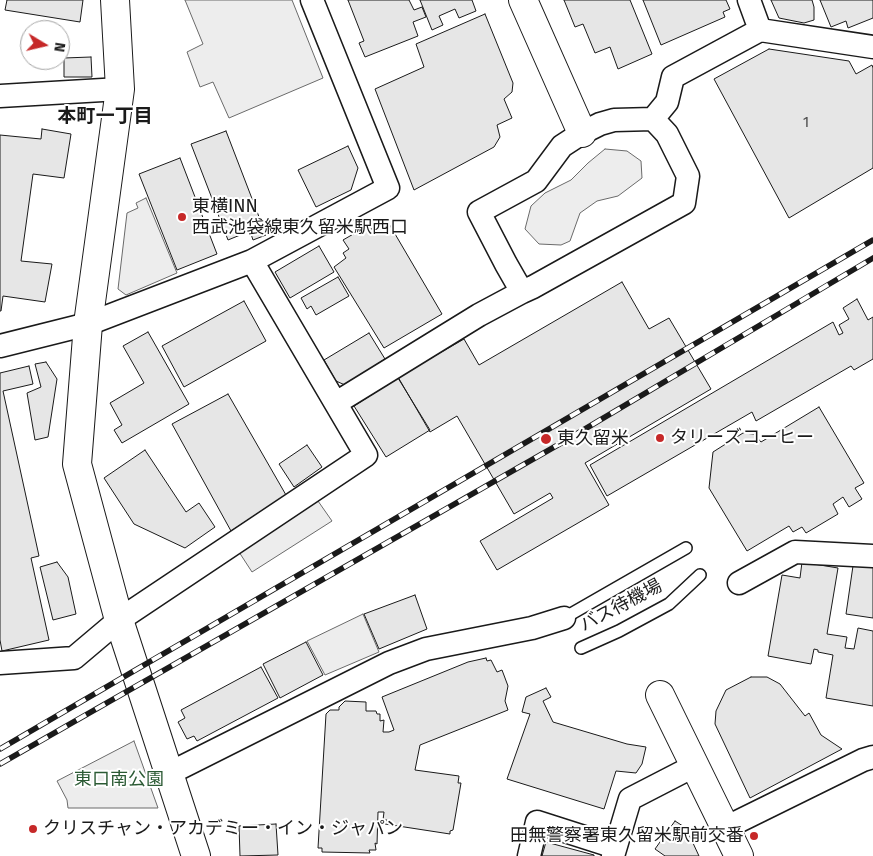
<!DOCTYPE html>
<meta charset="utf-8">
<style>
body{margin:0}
#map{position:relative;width:873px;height:856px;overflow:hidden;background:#fff;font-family:"Fira Sans",sans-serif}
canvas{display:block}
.north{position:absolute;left:20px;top:20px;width:50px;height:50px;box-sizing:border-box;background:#fff;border:1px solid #a3a3a3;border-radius:50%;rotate:99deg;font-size:14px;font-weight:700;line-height:20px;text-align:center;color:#1a1a1a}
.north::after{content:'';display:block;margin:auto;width:18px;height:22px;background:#c62828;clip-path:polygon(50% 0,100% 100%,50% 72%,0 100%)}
</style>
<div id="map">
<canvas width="873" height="856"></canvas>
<div class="north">N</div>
</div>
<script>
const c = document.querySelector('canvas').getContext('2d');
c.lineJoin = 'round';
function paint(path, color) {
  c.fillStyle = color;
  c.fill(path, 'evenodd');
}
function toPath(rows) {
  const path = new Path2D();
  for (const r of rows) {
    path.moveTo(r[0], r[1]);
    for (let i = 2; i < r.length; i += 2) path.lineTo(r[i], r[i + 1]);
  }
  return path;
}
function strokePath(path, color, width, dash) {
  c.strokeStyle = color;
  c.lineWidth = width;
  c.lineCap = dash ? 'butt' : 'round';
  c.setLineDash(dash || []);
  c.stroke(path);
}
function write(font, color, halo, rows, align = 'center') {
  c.font = font + ' "Fira Sans","Noto Sans JP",sans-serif';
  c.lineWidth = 4;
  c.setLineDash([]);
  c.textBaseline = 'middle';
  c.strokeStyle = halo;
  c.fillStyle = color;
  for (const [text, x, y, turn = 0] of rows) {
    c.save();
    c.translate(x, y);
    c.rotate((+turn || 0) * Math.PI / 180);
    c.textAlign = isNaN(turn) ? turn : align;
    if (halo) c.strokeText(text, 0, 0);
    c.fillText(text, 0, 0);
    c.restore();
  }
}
const built = toPath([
 [185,0,292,0,323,78,229,118,213,82,200,87,187,52,203,44,185,0],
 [605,149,627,151,641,161,642,178,618,196,597,201,580,213,570,241,561,245,539,244,525,229,531,206,545,193,571,180,588,163,605,149],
 [146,198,177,273,126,295,118,289,127,213,138,208,136,203,146,198],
 [318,501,332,521,252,572,239,552,318,501],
 [363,614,379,652,325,675,307,641,363,614],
 [134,741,158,808,68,808,67,800,57,781,134,741]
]);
const building = toPath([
 [7,0,83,0,80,22,5,10,7,0],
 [348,0,409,0,414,10,422,7,426,17,413,22,418,36,365,57,359,43,364,41,348,0],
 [420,0,472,0,476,11,459,18,455,9,439,16,443,25,432,30,420,0],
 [564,0,630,0,652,54,618,69,610,47,595,53,583,24,575,27,564,0],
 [643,0,726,0,730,9,723,12,725,17,661,45,643,0],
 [771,0,812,0,814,7,814,20,804,23,779,18,771,0],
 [820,0,873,0,873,18,848,28,846,21,831,27,820,0],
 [485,14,513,83,512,92,504,99,512,118,497,125,500,137,494,147,414,190,375,89,424,67,416,44,485,14],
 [769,49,849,61,856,74,872,65,873,68,873,168,789,218,714,79,769,49],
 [91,57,92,77,64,77,64,58,91,57],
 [42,129,71,134,64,178,33,174,21,261,52,264,45,302,3,296,1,311,0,311,0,135,41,139,42,129],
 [226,131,266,235,253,240,250,231,228,240,191,144,226,131],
 [348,146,358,168,351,190,316,207,298,170,348,146],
 [180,158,217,254,177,270,139,174,180,158],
 [388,222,442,314,384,348,334,267,346,258,343,253,349,249,343,240,369,225,373,231,388,222],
 [319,246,334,272,290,298,275,272,319,246],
 [338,277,349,296,316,315,311,306,307,309,301,298,338,277],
 [622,282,649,329,669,318,711,389,585,463,609,505,497,570,480,541,553,498,550,493,514,514,457,416,430,432,398,377,464,339,479,365,622,282],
 [857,299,868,320,873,317,873,359,854,370,851,366,756,421,752,412,607,496,590,465,833,322,839,335,843,333,839,325,849,319,843,308,857,299],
 [244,301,266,341,184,387,162,346,244,301],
 [148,332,189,404,122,443,114,430,122,425,110,403,144,383,123,346,148,332],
 [369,333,385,359,345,385,336,381,324,360,369,333],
 [46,362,57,379,48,437,35,440,27,393,41,387,35,364,46,362],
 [29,366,33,384,3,391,39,556,31,558,49,640,2,651,0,640,0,373,29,366],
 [398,378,430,430,386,457,354,406,398,378],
 [228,394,286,495,231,531,172,424,228,394],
 [819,407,864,483,855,488,862,499,849,507,843,497,833,504,838,514,806,533,802,527,793,532,789,526,747,551,709,488,713,452,743,433,754,434,761,442,819,407],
 [307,445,322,467,294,487,279,464,307,445],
 [145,450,186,512,199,503,215,527,185,548,134,524,104,478,145,450],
 [854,559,873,561,873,618,846,614,854,559],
 [57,562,68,577,76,614,53,620,40,567,57,562],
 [802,562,838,568,827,634,847,637,845,648,854,649,858,628,873,631,873,706,826,698,833,655,818,652,818,650,814,649,811,664,768,656,782,575,800,578,802,562],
 [415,595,427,629,379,649,364,614,415,595],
 [306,642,323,675,280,698,263,664,306,642],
 [486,658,487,661,491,660,497,672,502,670,508,686,505,701,508,710,420,745,415,770,459,776,458,783,461,783,453,830,450,831,450,834,385,824,387,820,383,820,384,812,378,812,377,844,375,843,376,850,369,850,370,853,322,852,322,848,318,848,326,714,330,710,339,710,339,707,345,701,366,702,366,711,376,711,377,714,380,714,380,721,384,720,383,732,389,732,394,730,382,697,468,662,486,658],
 [261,667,278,698,197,741,194,736,187,739,178,722,185,718,181,710,261,667],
 [751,677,767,677,780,684,805,716,809,713,821,735,842,749,750,798,715,724,716,711,726,690,751,677],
 [546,688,551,697,543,701,553,722,627,744,646,747,642,764,636,773,616,771,604,809,507,779,530,714,522,712,526,697,546,688],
 [675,821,686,828,699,856,665,856,655,849,675,821],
 [276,824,278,855,240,856,239,826,276,824],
 [546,842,594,855,594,856,542,856,546,842]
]);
const lane = toPath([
 [564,618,686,548],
 [581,648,619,631,669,604,700,575]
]);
const street = toPath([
 [749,0,760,30],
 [0,96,120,89],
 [653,119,667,134,688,176,684,203,533,287,522,292,506,264,479,212,536,181,562,146,582,133,600,124,614,120,653,119],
 [653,119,667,102,673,77,760,30,873,47],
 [0,346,88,324,252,261,388,188,312,0],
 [336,403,479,315,522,292],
 [739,583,795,552,873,556],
 [0,663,74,658,119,620,366,455,252,261],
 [170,773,389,663,426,649,532,628,564,618],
 [725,828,863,760,873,757],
 [529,856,537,822,615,847],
 [613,856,630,799,694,766]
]);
const secondary = toPath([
 [115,0,120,89,88,324,77,464,119,620,196,856],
 [523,0,582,133],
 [660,695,739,856]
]);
const rail = toPath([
 [0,749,873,240],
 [0,764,563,442,873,258]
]);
const markers = [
 [182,217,5,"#c62828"],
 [660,438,5,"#c62828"],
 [546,439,6,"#c62828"],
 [33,829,5,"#c62828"],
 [754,836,5,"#c62828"]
];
const numberNames = [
 ["1",806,123]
];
const poiNames = [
 ["東横INN",192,207],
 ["西武池袋線東久留米駅西口",192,228],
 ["タリーズコーヒー",670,438],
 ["東久留米",557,439],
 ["クリスチャン・アカデミー・イン・ジャパン",43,829],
 ["田無警察署東久留米駅前交番",744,836,"right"]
];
const streetNames = [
 ["バス待機場",621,606,-28]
];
const parkNames = [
 ["東口南公園",119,780]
];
const neighbourhoodNames = [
 ["本町一丁目",105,117]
];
paint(built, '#ededed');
strokePath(built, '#6a6a6a', 1);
paint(building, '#e6e6e6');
strokePath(building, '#1a1a1a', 1);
strokePath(lane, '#1a1a1a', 14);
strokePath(street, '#1a1a1a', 25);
strokePath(secondary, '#1a1a1a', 30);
strokePath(lane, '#fff', 11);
strokePath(street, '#fff', 22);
strokePath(secondary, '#fff', 28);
strokePath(rail, '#1a1a1a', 5.5);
strokePath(rail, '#fff', 4, [11]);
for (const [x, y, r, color] of markers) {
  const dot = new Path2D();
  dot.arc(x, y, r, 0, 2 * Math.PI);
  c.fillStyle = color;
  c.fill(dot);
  strokePath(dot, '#fff', 2);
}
write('15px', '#4d4d4d', null, numberNames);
write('18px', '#1a1a1a', '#fff', poiNames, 'left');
write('18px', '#1a1a1a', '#fff', streetNames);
write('18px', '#2b5a34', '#fff', parkNames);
write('bold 19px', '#1a1a1a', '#fff', neighbourhoodNames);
</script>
